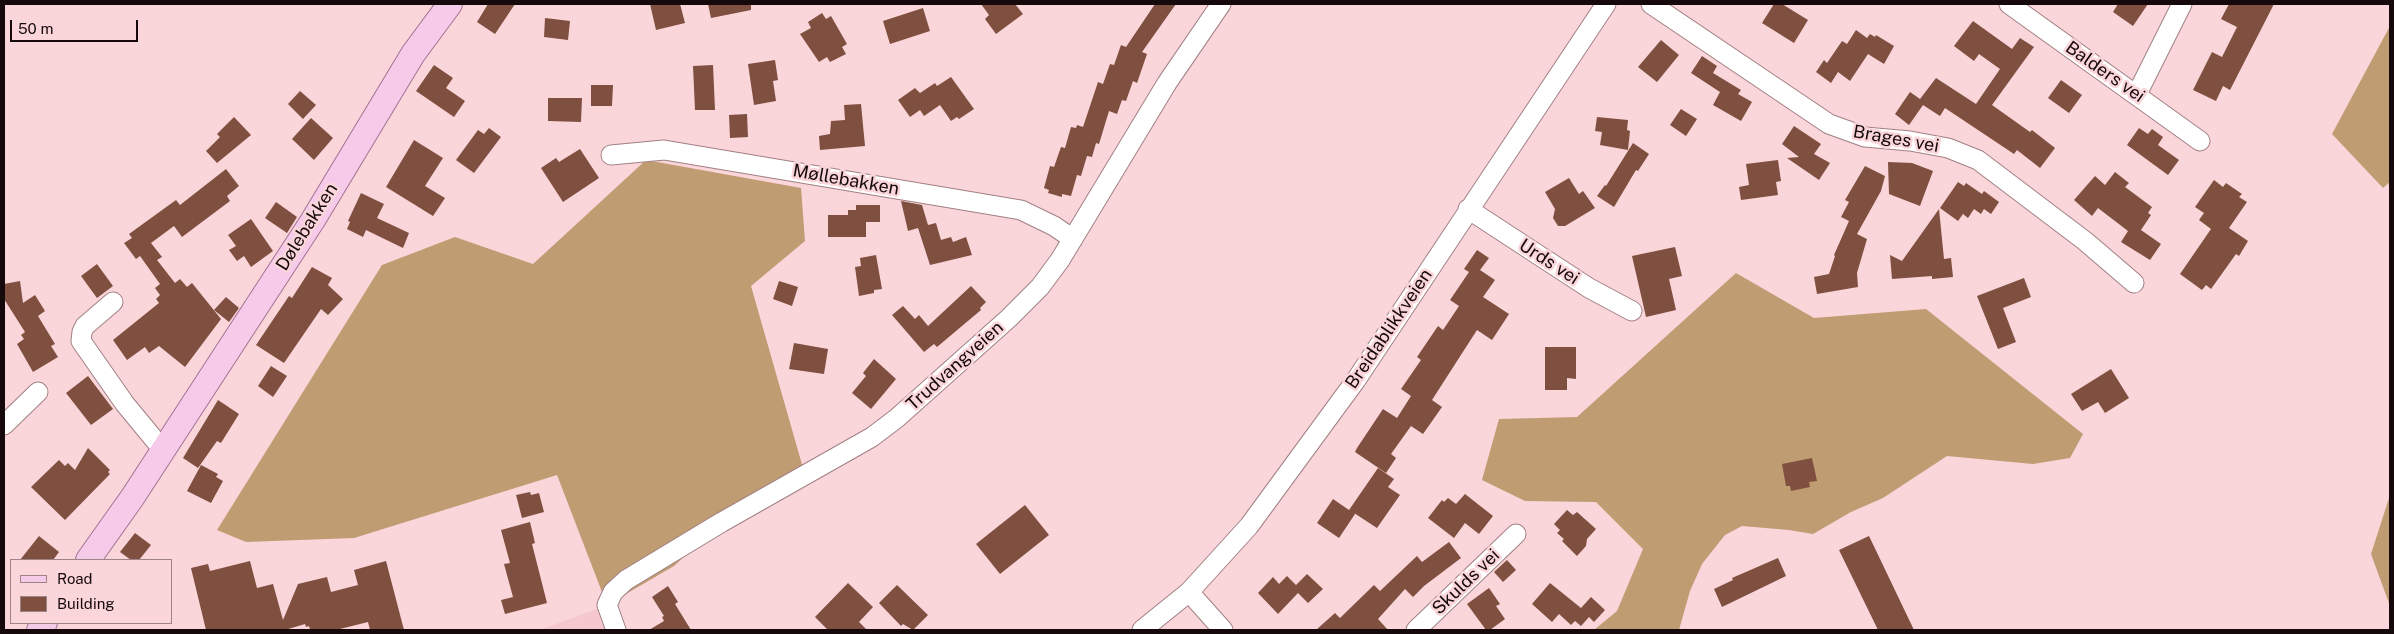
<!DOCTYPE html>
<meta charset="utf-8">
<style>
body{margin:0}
#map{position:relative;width:2394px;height:634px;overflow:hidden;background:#fad5da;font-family:"Public Sans",sans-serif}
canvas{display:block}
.frame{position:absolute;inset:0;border:5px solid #15090b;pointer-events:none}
.legend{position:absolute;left:10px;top:559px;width:162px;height:65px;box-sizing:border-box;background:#fad5da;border:1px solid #9e8387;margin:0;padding:6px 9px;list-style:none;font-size:15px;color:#15090b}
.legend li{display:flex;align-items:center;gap:10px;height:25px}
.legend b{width:25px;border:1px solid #9e8387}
.scale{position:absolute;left:10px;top:20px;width:128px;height:22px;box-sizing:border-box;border:2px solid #15090b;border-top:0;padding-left:6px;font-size:15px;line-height:18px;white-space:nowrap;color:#15090b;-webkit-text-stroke:4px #fad5da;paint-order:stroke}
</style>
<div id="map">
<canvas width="2394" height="634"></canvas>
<div class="frame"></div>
<ul class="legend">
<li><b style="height:6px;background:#f6cbe9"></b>Road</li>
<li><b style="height:14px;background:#7f4f3f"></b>Building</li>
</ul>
<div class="scale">50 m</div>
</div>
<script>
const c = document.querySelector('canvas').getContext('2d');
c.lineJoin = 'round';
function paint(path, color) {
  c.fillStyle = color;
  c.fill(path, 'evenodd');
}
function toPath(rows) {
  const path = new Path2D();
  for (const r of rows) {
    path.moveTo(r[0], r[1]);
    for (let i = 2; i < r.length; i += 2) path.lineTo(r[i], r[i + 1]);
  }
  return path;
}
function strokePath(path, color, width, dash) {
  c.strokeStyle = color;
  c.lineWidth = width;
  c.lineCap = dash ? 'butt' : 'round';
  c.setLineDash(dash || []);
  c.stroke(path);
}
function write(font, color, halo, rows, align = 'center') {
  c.font = font + ' "Public Sans",sans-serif';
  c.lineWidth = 5;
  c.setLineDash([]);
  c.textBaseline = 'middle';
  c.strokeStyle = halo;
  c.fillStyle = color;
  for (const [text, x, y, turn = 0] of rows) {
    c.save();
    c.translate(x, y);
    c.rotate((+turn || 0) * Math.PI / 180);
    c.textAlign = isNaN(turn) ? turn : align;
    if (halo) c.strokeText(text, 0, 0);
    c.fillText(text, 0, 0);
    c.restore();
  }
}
const built = toPath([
 [607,605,619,630,540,630]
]);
const forest = toPath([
 [2390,26,2390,182,2383,188,2332,134],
 [646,160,801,188,805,241,751,286,805,475,722,522,674,566,607,605,557,475,354,538,246,542,217,530,382,265,455,237,533,264],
 [1736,273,1814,318,1926,309,2083,434,2070,458,2033,464,1947,456,1883,498,1851,512,1813,534,1789,530,1742,526,1725,535,1702,564,1690,591,1679,630,1594,630,1617,611,1643,549,1596,502,1525,501,1482,480,1499,419,1577,417],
 [2390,495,2390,606,2371,554]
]);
const building = toPath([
 [488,4,515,4,495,34,477,22],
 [650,4,680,4,685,23,656,30],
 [708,4,751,4,751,10,711,18],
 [981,4,1015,4,1023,14,996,34,985,19,989,15],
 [1155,4,1176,4,1142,52,1147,54,1137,83,1133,81,1126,101,1122,100,1117,114,1109,111,1099,144,1096,143,1092,157,1087,156,1081,176,1077,175,1071,196,1062,194,1062,197,1048,193,1049,190,1044,188,1050,166,1054,167,1061,147,1065,148,1071,127,1076,128,1077,125,1083,127,1098,82,1103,84,1110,64,1114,65,1121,45,1126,47],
 [1774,4,1782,4,1808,20,1794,43,1762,23],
 [2118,4,2148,4,2133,26,2113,12],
 [2229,4,2274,4,2230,90,2223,86,2216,101,2193,90,2212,52,2222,57,2237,27,2221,19],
 [923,8,930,31,890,44,883,21],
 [822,13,826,19,831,16,847,44,842,47,846,54,830,62,827,57,819,62,800,34,811,28,808,22],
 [545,18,570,21,568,40,544,37],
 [1973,21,2012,49,2020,38,2034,47,1992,105,2030,132,2032,130,2055,148,2040,168,2017,150,2014,154,1945,108,1940,116,1923,105,1909,125,1895,114,1910,92,1920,99,1936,78,1976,104,2000,69,1979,54,1974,61,1954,46],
 [1856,30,1867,38,1870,34,1875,37,1876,35,1894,46,1884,64,1868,54,1850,81,1838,72,1831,83,1816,72,1824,60,1827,63,1842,41,1847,44],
 [1661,40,1679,55,1657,82,1638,67],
 [1702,56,1717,66,1713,73,1741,90,1738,94,1752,102,1741,121,1713,105,1720,92,1691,73],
 [775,60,778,80,773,81,776,101,754,105,748,64],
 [434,65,453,78,446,88,465,101,454,117,416,91],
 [713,65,715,110,695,110,693,66],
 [951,77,974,109,959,119,957,117,951,121,940,105,924,116,920,110,910,117,898,100,915,88,920,93,935,83,937,86],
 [2061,80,2082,95,2069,113,2048,98],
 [591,85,613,85,612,106,591,106],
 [300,91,316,105,303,119,288,104],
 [548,98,582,98,581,122,548,121],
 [861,104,865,146,820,150,819,136,830,134,831,121,845,120,844,105],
 [1681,109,1697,119,1686,136,1670,125],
 [747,114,748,137,730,138,729,115],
 [234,117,251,135,217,163,206,151,220,137,217,134],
 [1597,117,1628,120,1627,130,1630,131,1628,150,1600,145,1602,132,1595,131],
 [311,118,333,138,314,160,292,139],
 [1794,126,1821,144,1814,154,1830,163,1819,180,1787,158,1799,157,1782,144],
 [489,128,501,137,474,173,456,160,478,130,484,134],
 [2139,128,2148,134,2152,129,2163,137,2158,145,2179,160,2168,175,2127,145],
 [414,140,443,158,425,186,445,198,433,216,386,187],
 [1633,143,1649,154,1638,171,1636,170,1614,207,1597,196,1605,185,1606,186],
 [580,149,599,178,563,202,541,168,556,158,559,162],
 [1778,160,1781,181,1776,182,1778,195,1741,200,1739,187,1749,185,1746,164],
 [1888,162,1912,163,1933,171,1920,206,1889,194],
 [1865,166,1885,176,1881,191,1857,234,1867,239,1857,273,1858,287,1817,294,1814,277,1829,274,1835,256,1834,255,1849,221,1841,217,1849,202,1845,200],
 [226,169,239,186,227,196,230,201,182,237,174,226,151,243,162,257,157,260,175,283,180,279,187,287,192,283,221,319,185,367,159,346,149,353,145,347,127,360,113,340,159,303,156,299,160,295,155,288,160,284,140,256,136,259,124,243,132,238,129,234,176,200,180,205],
 [2115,172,2129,183,2125,187,2152,207,2148,213,2151,215,2141,230,2161,244,2150,260,2121,242,2128,231,2098,208,2092,216,2074,200,2095,176,2105,185],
 [1569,178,1579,194,1583,191,1595,208,1565,226,1558,226,1553,218,1555,209,1545,192],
 [2214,180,2223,187,2226,183,2242,194,2239,197,2247,202,2229,228,2248,241,2239,256,2236,254,2211,289,2206,285,2202,290,2180,274,2211,229,2199,220,2204,213,2195,207],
 [1958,182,1964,186,1966,183,1982,194,1984,191,1999,202,1991,214,1984,209,1981,214,1974,209,1968,218,1963,214,1958,221,1940,208],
 [361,193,384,204,377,218,409,233,403,248,366,230,363,237,347,229,350,222,348,221],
 [901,201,922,205,928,225,936,223,941,240,951,237,953,242,966,237,972,255,930,265,918,228,908,231],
 [276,202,297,217,287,233,265,218],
 [856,205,880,205,880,222,866,222,866,237,828,237,828,215,848,215,848,210,856,210],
 [1939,209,1944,259,1951,258,1953,277,1932,279,1932,276,1892,279,1890,255,1902,261],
 [251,219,273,251,251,267,244,256,237,261,229,250,236,246,228,235],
 [1675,247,1682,276,1669,279,1676,310,1646,317,1632,256],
 [1477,250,1489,258,1480,270,1495,280,1483,297,1509,314,1492,340,1477,330,1432,400,1442,407,1423,434,1411,426,1391,454,1396,458,1386,473,1355,452,1357,448,1383,409,1397,418,1411,396,1401,389,1421,360,1417,357,1438,326,1443,330,1459,306,1450,300,1469,272,1464,269],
 [876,255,882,289,874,290,874,293,859,296,855,267,861,266,860,258],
 [97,264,113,286,97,298,81,276],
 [312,267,332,278,328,285,343,299,328,315,321,309,284,363,256,345,289,296,292,298],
 [2024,278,2031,297,2003,308,2016,342,1998,349,1977,296],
 [20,281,23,303,35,295,45,311,38,316,55,344,51,346,58,357,33,372,17,344,24,339,21,335,25,332,4,299,4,284],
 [779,281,798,287,792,306,773,299],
 [971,286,986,302,980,308,981,310,937,347,934,344,924,352,892,315,903,306,915,319,919,315,928,326],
 [226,297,239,308,229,322,214,310],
 [794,343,828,349,824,374,789,369],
 [1545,347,1576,347,1576,379,1567,378,1567,390,1545,390],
 [874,359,896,379,871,409,852,393,866,376,863,373],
 [271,366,287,376,273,397,258,386],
 [2111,369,2129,398,2105,413,2098,402,2082,411,2071,394],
 [88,376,113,409,91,425,66,393],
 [218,400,239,414,221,443,217,441,198,468,183,458],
 [88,448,110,470,108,472,110,474,65,520,31,487,59,460,65,466,68,463,75,470],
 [1812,458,1817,481,1809,482,1810,487,1791,491,1790,486,1786,486,1782,464],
 [201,465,218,474,216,477,223,481,211,503,187,491],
 [1378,468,1394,479,1388,487,1400,495,1377,528,1354,513,1355,514,1339,538,1317,523,1333,499,1349,510],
 [530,492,531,495,539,493,544,512,522,518,516,495],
 [1465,494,1493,516,1479,534,1465,523,1454,538,1428,518,1442,500,1444,502,1448,498,1456,504],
 [1025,505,1049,535,1000,574,976,544],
 [1567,510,1573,515,1577,512,1596,529,1587,539,1586,546,1577,556,1562,541,1564,539,1557,533,1560,530,1554,524],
 [530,522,535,543,532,544,547,603,505,614,501,600,513,597,504,564,510,563,501,530],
 [135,533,151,545,139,560,131,560,120,552],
 [39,536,59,552,53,560,20,560],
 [1869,536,1914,630,1878,630,1839,550],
 [1449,542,1461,558,1424,586,1413,597,1405,589,1378,619,1388,630,1316,630,1335,613,1340,618,1374,585,1380,591,1417,556,1422,562],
 [1778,558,1786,576,1722,607,1714,589,1733,580,1732,578],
 [1507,560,1516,570,1503,582,1494,572],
 [250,561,257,588,273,584,283,620,298,584,327,577,331,592,358,585,354,570,386,561,404,630,370,630,368,622,336,630,310,630,309,626,306,627,305,624,285,630,206,630,191,568,208,564,210,571],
 [1307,574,1323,589,1308,603,1298,593,1278,614,1258,593,1273,577,1279,584,1287,576,1296,585],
 [848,583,873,607,859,622,867,630,828,630,815,617],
 [1550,583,1581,608,1591,597,1605,610,1594,622,1589,617,1581,626,1575,621,1571,625,1559,614,1552,622,1532,604],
 [897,585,928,615,913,630,903,624,901,626,879,603],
 [668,586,678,602,675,604,691,630,649,630,664,621,662,617,664,616,652,597],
 [1489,588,1500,604,1496,606,1505,619,1490,630,1486,630,1467,604]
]);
const minor = toPath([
 [1651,4,1829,124,1865,137,1910,141,1948,148,1978,160,2085,241,2134,283],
 [2009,4,2200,141],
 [2137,94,2182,4],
 [611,155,664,150,1021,210,1054,226,1073,239],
 [1468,209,1589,288,1632,311],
 [113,302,85,326,82,332,81,341,125,404,163,450],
 [4,425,38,392],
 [1189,592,1223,630],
 [616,630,607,605,613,592,626,580,722,522,872,437,897,418,1009,318,1040,287,1060,260,1167,83,1221,4],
 [1142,630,1189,592,1249,526,1356,380,1606,4],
 [1416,630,1516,534]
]);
const major = toPath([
 [88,560,132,498,313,220,413,54,450,4],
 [39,630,45,623]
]);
const streetNames = [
 ["Balders vei",2105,72,35],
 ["Brages vei",1896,139,10],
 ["Møllebakken",846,180,10],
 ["Dølebakken",307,227,-58],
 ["Urds vei",1549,262,33],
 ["Breidablikkveien",1389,329,-56],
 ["Trudvangveien",955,366,-42],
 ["Skulds vei",1466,582,-44]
];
paint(built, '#f5c8ce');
paint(forest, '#c09c73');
paint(building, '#7f4f3f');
strokePath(minor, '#a18084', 21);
strokePath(major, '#a37192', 26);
strokePath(minor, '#fff', 19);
strokePath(major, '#f6cbe9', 24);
write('18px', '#15090b', '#fad5da', streetNames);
</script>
